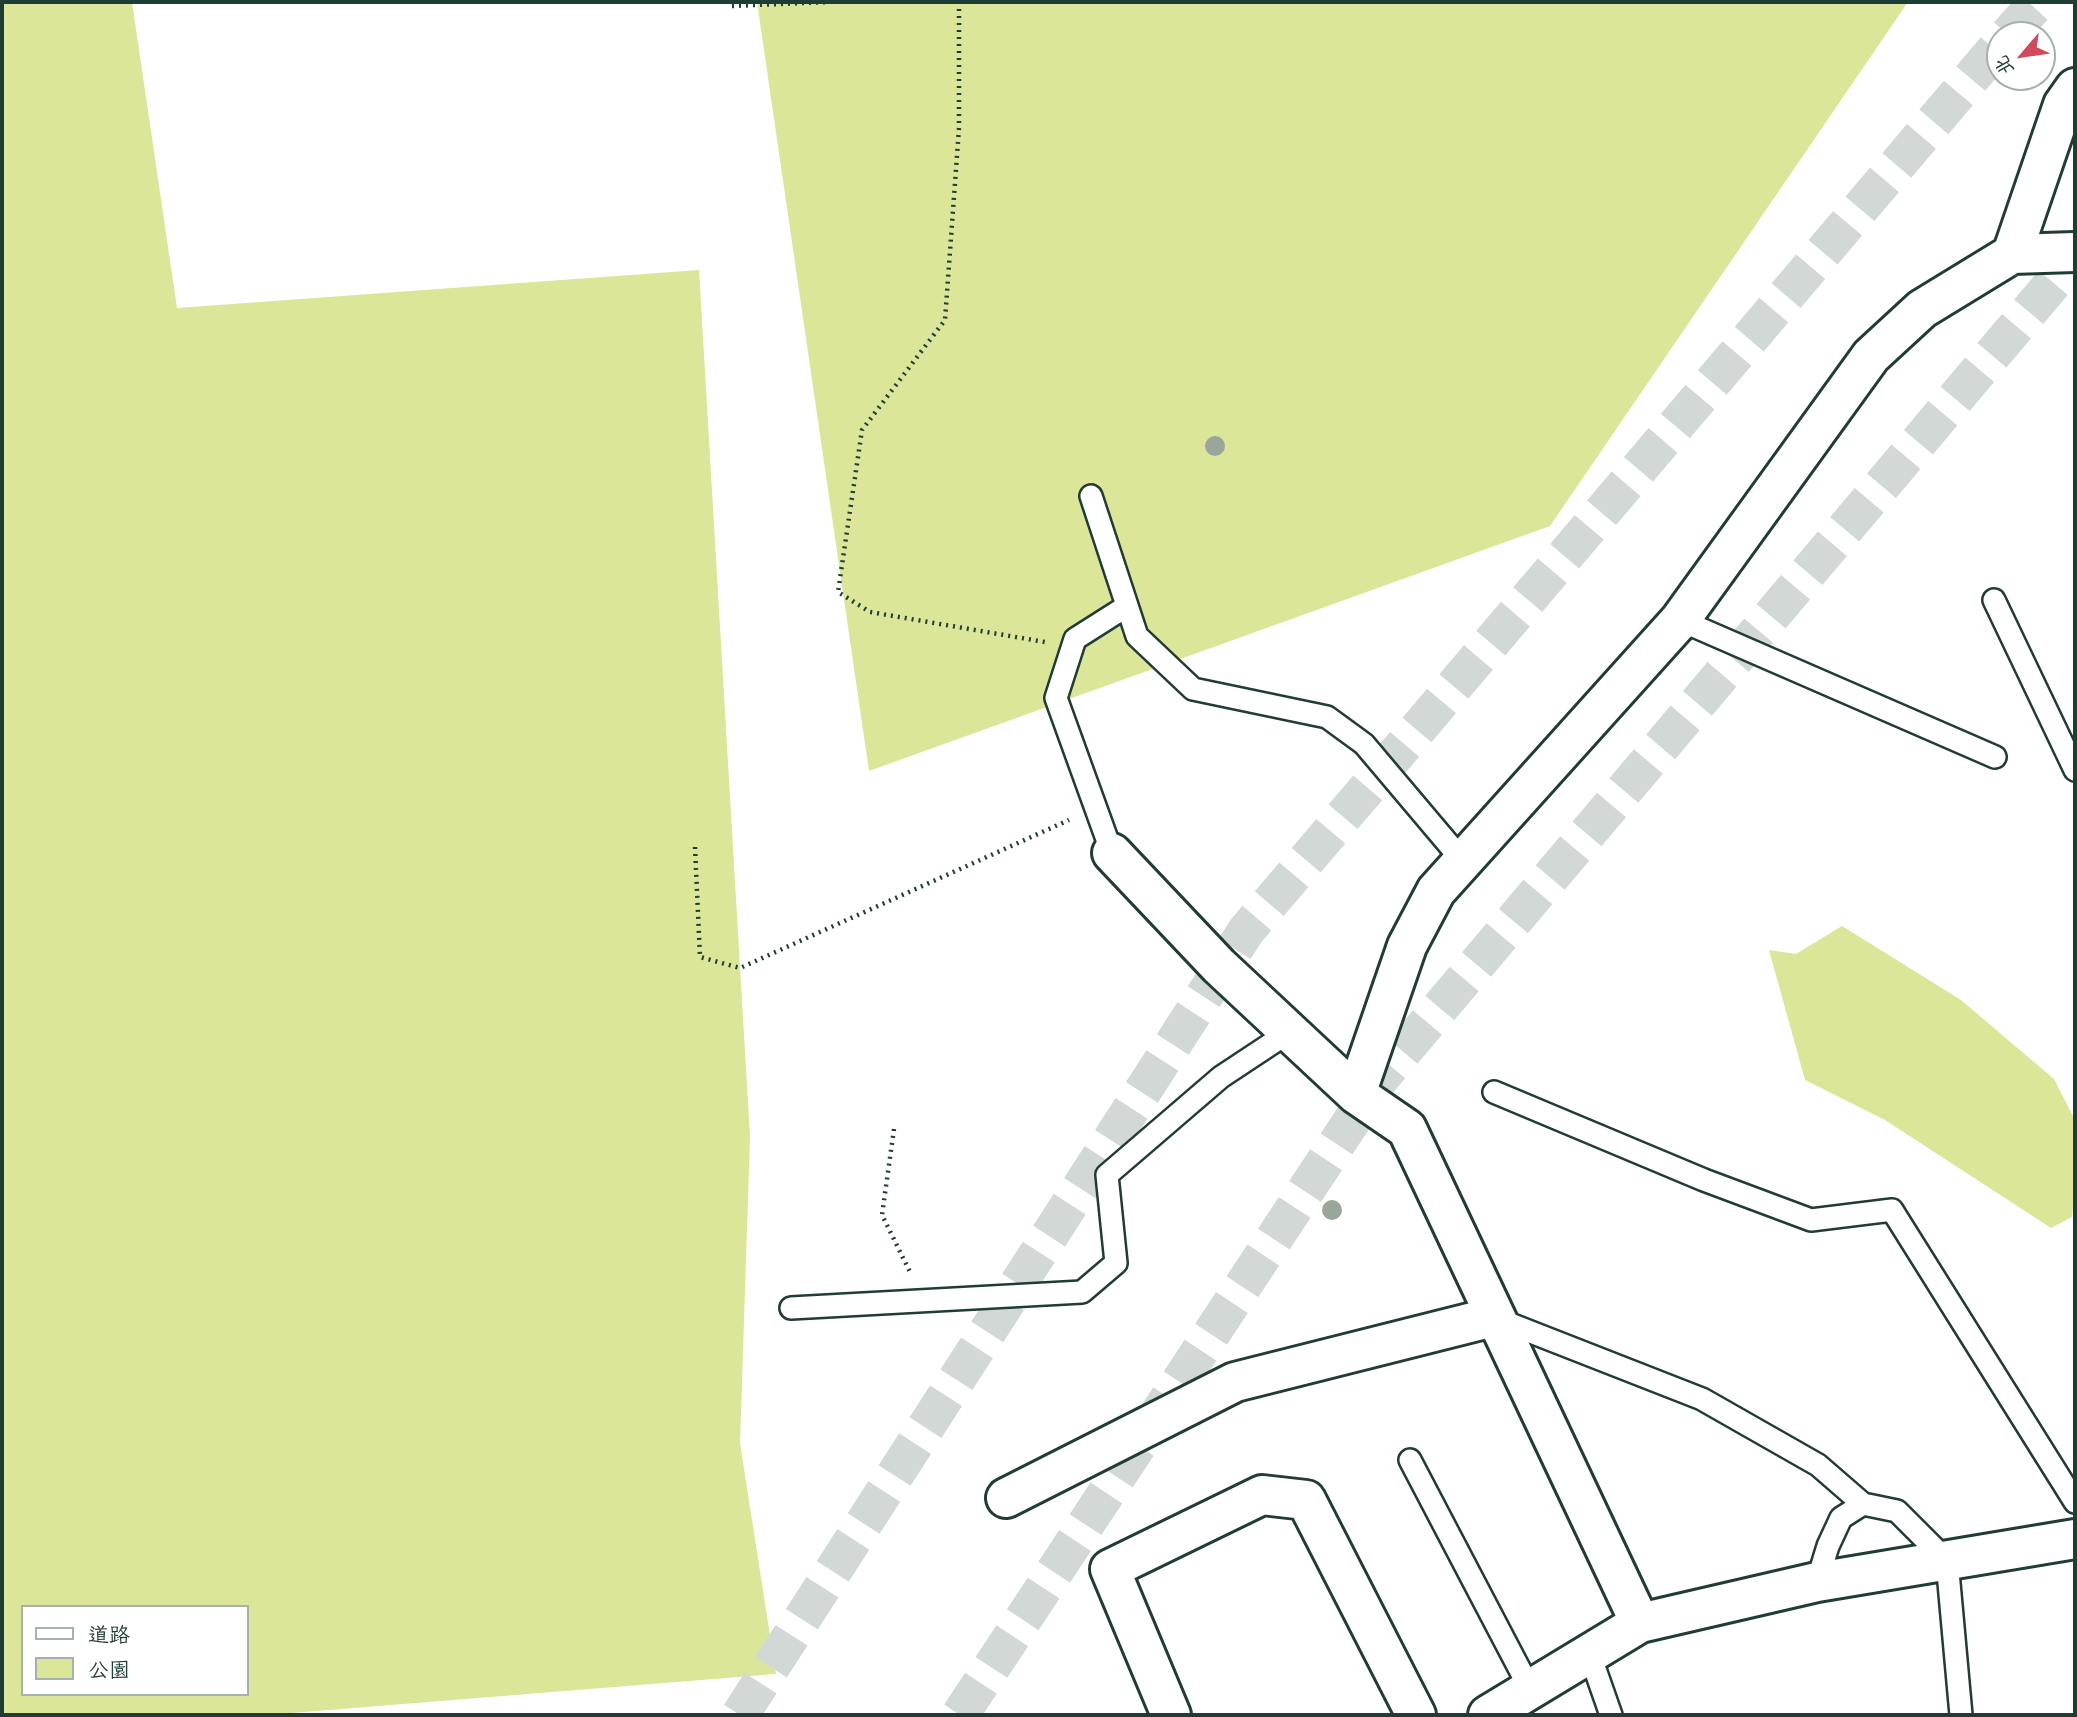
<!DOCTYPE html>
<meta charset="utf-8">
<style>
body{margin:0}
#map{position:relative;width:2077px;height:1717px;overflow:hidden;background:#fff;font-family:Caveat,"LXGW WenKai TC",sans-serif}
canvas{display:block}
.frame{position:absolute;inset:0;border:4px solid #1f3d34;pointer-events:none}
.legend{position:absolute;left:21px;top:1605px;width:228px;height:91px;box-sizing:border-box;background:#fff;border:2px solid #a5b1ae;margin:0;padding:9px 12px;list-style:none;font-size:21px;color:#1f3d34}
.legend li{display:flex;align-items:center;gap:14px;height:35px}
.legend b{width:35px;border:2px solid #a5b1ae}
.north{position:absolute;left:1986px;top:21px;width:70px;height:70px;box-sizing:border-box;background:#fff;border:2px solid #a5b1ae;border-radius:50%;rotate:241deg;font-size:19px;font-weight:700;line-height:28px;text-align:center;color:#1f3d34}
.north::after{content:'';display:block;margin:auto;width:24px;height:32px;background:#d1495b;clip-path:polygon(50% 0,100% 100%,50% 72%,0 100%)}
</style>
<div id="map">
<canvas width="2077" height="1717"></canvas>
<div class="frame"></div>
<ul class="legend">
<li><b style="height:9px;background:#fff"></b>道路</li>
<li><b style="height:19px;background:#dbe699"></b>公園</li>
</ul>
<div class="north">北</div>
</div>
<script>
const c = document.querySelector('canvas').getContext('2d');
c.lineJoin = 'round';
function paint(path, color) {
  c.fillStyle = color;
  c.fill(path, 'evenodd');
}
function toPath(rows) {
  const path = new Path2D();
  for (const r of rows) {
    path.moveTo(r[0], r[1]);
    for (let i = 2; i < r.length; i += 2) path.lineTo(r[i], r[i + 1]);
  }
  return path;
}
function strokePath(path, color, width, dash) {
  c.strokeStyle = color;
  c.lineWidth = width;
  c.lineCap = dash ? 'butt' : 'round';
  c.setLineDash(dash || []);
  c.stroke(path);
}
const green = toPath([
 [2,2,132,2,177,308,699,270,750,1137,740,1443,776,1674,267,1715,2,1715],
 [23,1607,247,1607,247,1694,23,1694],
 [757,2,1908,2,1550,526,869,771],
 [1842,926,1961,1000,2054,1079,2075,1120,2075,1187,2072,1217,2051,1228,1885,1120,1805,1080,1769,950,1796,954]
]);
const motorwayTunnel = toPath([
 [2008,35,2038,2],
 [740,1715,1246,931,2000,44],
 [960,1715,1378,1081,2075,257]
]);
const path = toPath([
 [959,2,959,128,945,320,862,430,838,592,870,612,1045,642],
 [732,6,828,2],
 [695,847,700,957,740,968,1069,820],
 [894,1129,882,1215,911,1274]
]);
const service = toPath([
 [1091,496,1137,636,1193,689,1327,717,1364,744,1462,860],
 [1994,600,2075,770],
 [1680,620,1995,757],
 [1112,853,1056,698,1075,639,1127,606],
 [1494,1092,1704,1180,1811,1220,1892,1210,2075,1502],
 [791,1308,1082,1292,1116,1263,1107,1175,1221,1077,1283,1036,1296,1047],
 [1495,1318,1702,1399,1818,1465,1863,1504,1897,1511,1947,1561,1961,1715],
 [1410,1460,1530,1689],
 [1817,1582,1828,1546,1841,1518,1863,1504],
 [1590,1655,1611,1715]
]);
const minor = toPath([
 [2012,254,2063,105,2075,88],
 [1112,853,1219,966,1356,1094,1407,1129,1640,1623],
 [1356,1094,1407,946,1436,891,1680,620,1871,356,1922,309,2012,254,2075,252],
 [1006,1498,1235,1382,1493,1317],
 [1171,1715,1110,1569,1262,1495,1306,1500,1416,1715],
 [1488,1715,1640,1623,1817,1582,2075,1539]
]);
const trees = [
 [1215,446],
 [1332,1210]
];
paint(green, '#dbe699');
strokePath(motorwayTunnel, '#d2d8d6', 38, [38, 19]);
strokePath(service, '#1f3d34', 26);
strokePath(minor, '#1f3d34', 44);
strokePath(path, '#1f3d34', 4.5, [2, 5]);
strokePath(service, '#fff', 21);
strokePath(minor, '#fff', 38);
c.fillStyle = '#99a79a';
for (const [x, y] of trees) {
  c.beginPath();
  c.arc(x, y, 10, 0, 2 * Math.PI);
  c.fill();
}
</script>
